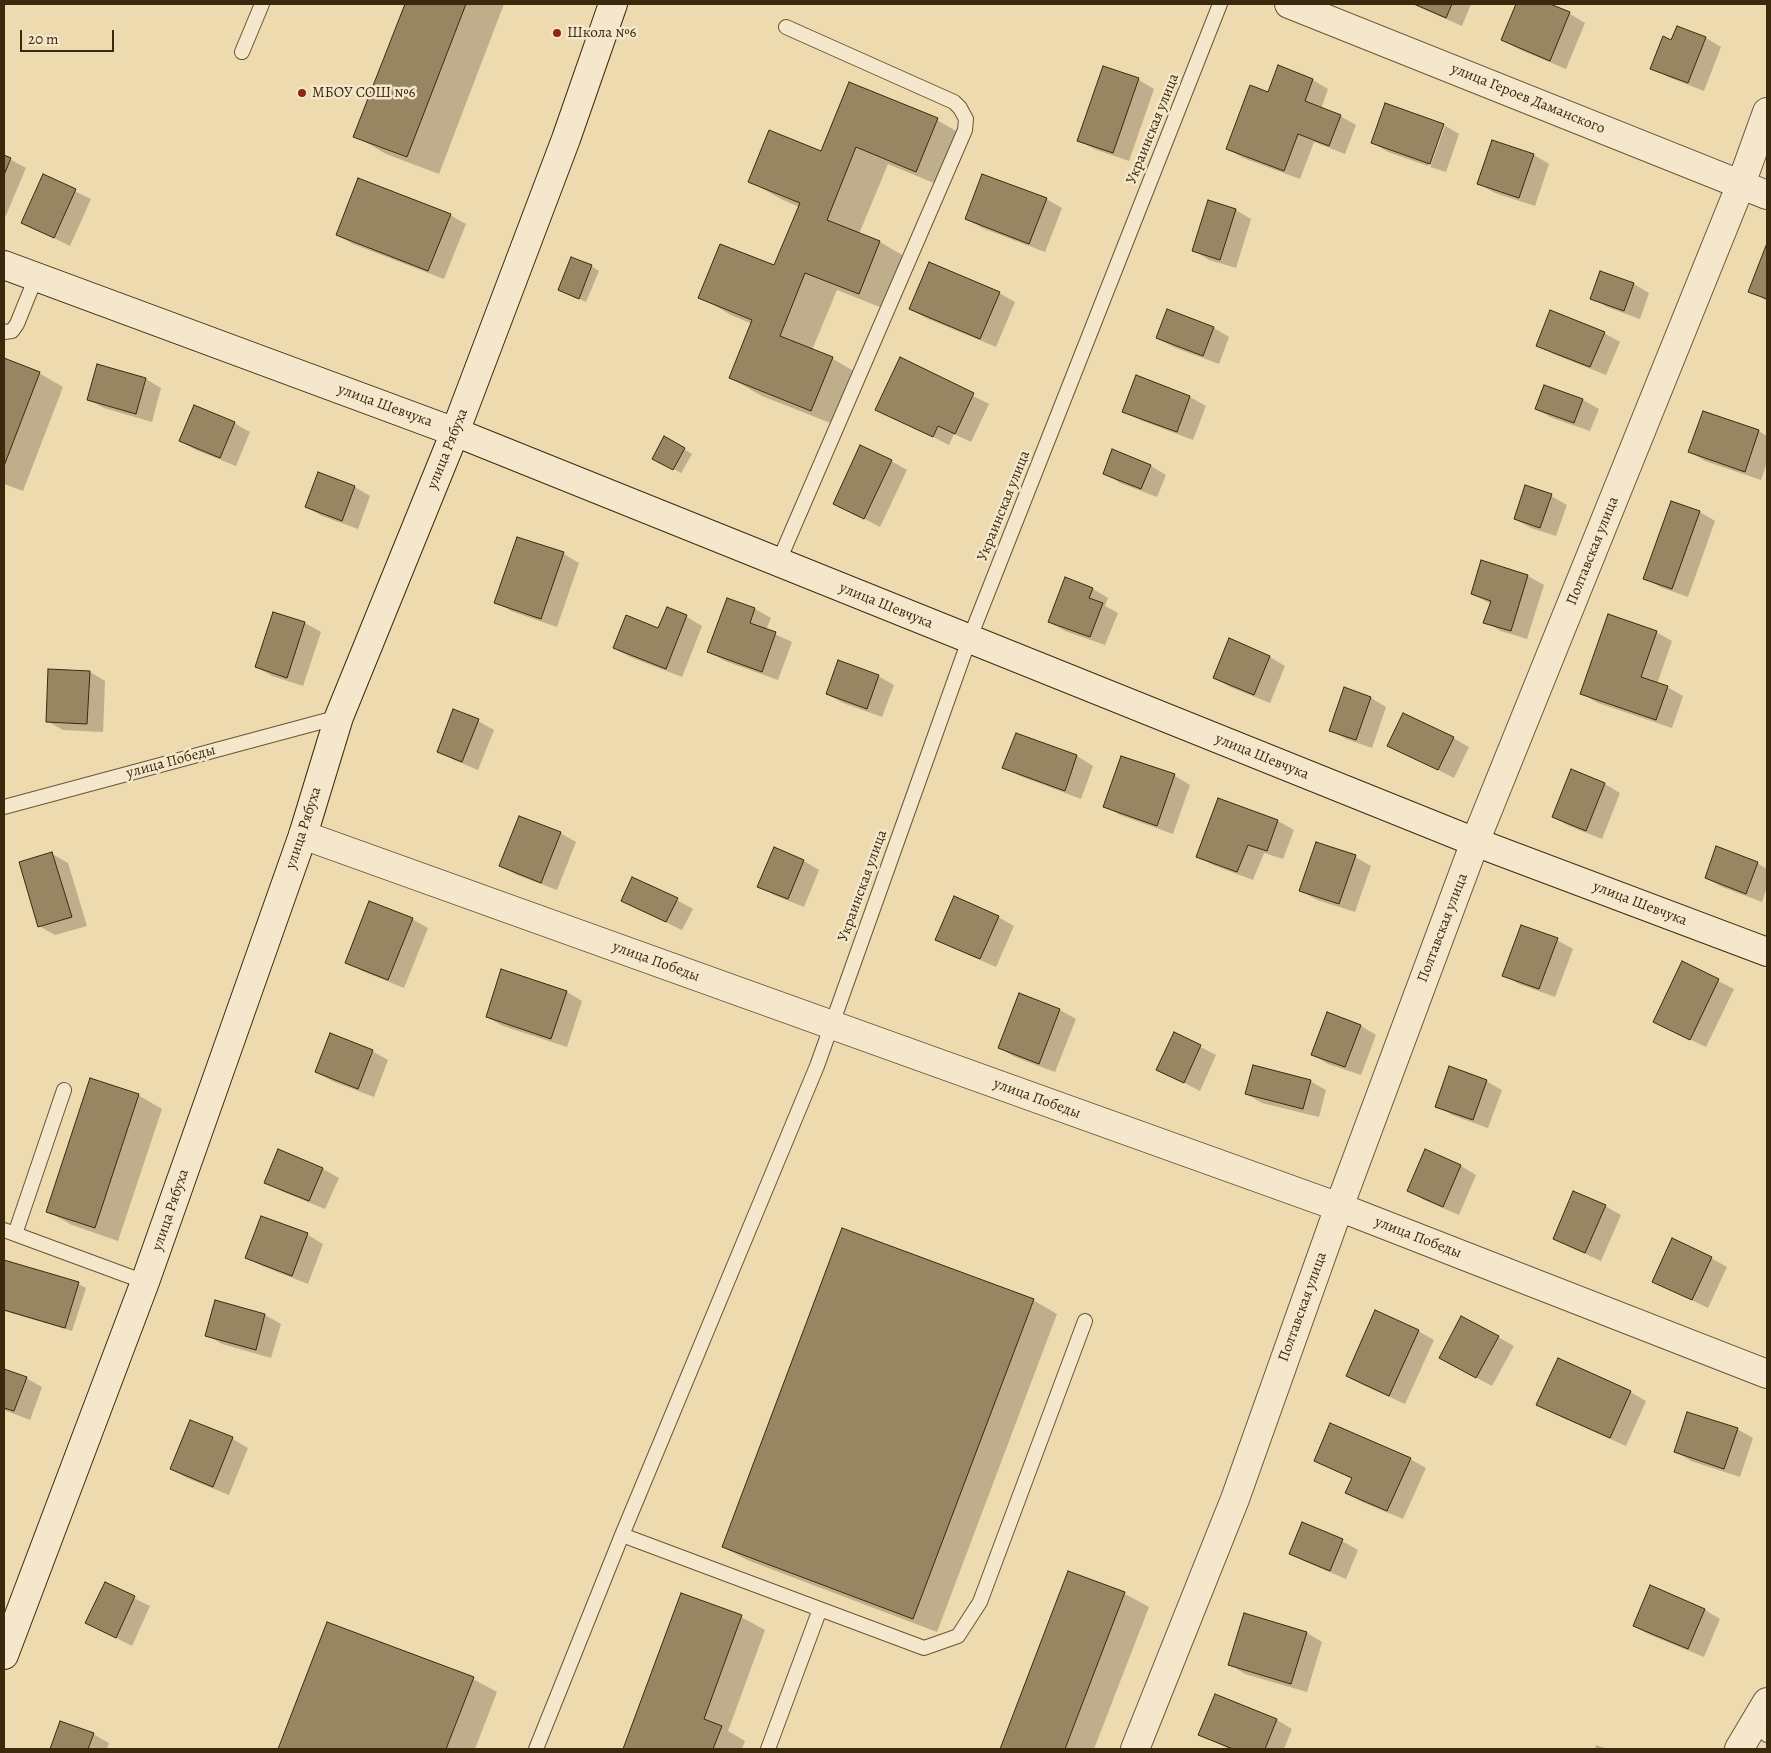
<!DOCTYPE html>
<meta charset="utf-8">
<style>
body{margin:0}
#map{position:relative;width:1771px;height:1753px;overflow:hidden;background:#eedaaf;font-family:Alegreya,serif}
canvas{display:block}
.frame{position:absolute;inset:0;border:5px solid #3b290d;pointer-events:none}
.scale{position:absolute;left:20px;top:30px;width:94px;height:22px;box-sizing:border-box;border:2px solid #3b290d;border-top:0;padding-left:6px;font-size:15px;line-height:18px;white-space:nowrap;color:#3b290d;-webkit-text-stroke:4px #f4e7cb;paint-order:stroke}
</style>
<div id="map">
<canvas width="1771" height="1753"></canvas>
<div class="frame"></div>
<div class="scale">20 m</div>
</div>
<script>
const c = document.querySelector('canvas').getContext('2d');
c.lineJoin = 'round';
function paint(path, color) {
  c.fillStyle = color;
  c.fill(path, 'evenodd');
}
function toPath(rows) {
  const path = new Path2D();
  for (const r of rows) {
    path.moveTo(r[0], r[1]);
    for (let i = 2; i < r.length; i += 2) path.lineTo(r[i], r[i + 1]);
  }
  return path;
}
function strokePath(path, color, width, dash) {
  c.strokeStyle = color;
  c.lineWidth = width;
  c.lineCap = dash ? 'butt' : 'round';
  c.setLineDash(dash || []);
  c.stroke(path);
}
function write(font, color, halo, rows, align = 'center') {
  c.font = font + ' Alegreya,serif';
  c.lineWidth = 5;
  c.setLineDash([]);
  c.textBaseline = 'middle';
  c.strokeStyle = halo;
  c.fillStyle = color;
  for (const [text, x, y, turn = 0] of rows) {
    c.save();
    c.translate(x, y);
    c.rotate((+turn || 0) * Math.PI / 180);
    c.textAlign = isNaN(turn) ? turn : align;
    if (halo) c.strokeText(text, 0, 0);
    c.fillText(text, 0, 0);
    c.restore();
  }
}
const shadow = toPath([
 [406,4,504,4,439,174,386,154,355,136],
 [1412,4,1471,4,1462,26],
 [1518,4,1547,4,1570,14,1585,23,1566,69,1518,49,1503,40],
 [1706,38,1721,47,1704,91,1668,77,1652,68,1672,41],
 [1104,68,1139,80,1154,89,1129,161,1094,149,1078,140],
 [1313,80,1328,89,1321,109,1340,116,1356,125,1345,154,1314,142,1300,179,1243,158,1228,149,1269,93],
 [1386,105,1444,125,1459,134,1446,172,1430,167,1445,126,1442,126,1428,166,1388,152,1373,143],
 [937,120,968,138,948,189,888,164,859,234,880,242,911,260,890,311,837,290,812,350,833,359,864,377,843,428,762,396,730,378,752,324,731,315,700,297,775,267,799,207,781,199,749,181,821,152],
 [1534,155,1549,164,1535,206,1495,193,1479,184],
 [4,156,26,168,4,220],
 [44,176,91,199,70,246,23,223],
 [1046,199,1062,208,1045,252,982,228,966,219],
 [1209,202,1236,210,1251,219,1236,268,1209,260,1193,250],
 [450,215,466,224,444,279,353,244,337,235],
 [1767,247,1767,301,1750,291],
 [591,266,599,271,586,302,560,290],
 [1601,273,1634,284,1649,293,1640,319,1607,307,1592,298],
 [999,293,1015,302,996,347,926,318,910,309],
 [1214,328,1229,337,1219,364,1173,347,1158,338],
 [1604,333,1620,342,1606,375,1553,354,1538,345],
 [4,359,39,373,63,387,23,491,4,484],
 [901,359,989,404,971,442,954,434,949,445,877,409],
 [1137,377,1190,397,1206,406,1193,440,1140,420,1124,411],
 [146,379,161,388,152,422,104,408,88,399],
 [1545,386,1583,400,1599,409,1590,431,1552,418,1536,409],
 [1703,412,1759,431,1767,436,1767,462,1761,480,1705,461,1690,452],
 [234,423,250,432,236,466,196,450,180,441],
 [665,438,692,454,681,473,654,458],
 [1113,451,1151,466,1166,475,1157,497,1120,483,1105,473],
 [891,461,907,470,880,527,834,503],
 [319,474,355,487,370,496,358,529,322,516,306,507],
 [1551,496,1567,505,1556,536,1531,528,1515,519],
 [1700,512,1715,521,1688,597,1660,587,1645,578],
 [518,538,564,554,579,563,557,627,511,611,496,602],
 [1482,561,1528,576,1544,585,1527,639,1501,631,1485,622,1491,604,1472,594],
 [1066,579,1093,589,1108,598,1105,606,1118,613,1105,645,1065,631,1049,622],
 [728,600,755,609,771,618,766,630,792,642,778,680,725,661,709,652],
 [667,609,687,617,702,626,682,677,630,657,614,648,659,630],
 [274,613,305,623,321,632,303,686,272,676,256,667],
 [1656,632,1672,641,1657,684,1667,687,1683,696,1672,728,1598,703,1582,694],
 [1230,640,1270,657,1285,666,1270,703,1230,687,1215,678],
 [90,672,105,681,103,732,63,730,47,721],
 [878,676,894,685,882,717,843,703,827,694],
 [1345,689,1371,698,1386,707,1372,748,1346,739,1331,730],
 [478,721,494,730,478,770,454,760,438,751],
 [1016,734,1077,756,1093,766,1081,799,1020,776,1004,767],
 [1453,738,1469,747,1454,778,1389,745],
 [1122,757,1175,776,1190,785,1173,834,1120,815,1105,806],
 [1605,784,1620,793,1602,839,1569,826,1553,817],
 [1219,799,1278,821,1294,830,1283,859,1264,853,1253,880,1213,865,1197,856],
 [560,833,576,842,557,890,517,875,501,866],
 [775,849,804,861,819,870,804,907,774,895,759,886],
 [52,854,68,863,87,926,55,935,39,926],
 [1355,857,1371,866,1355,912,1317,900,1301,891],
 [1757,863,1767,869,1767,887,1762,902,1722,887,1706,878],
 [677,900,693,909,682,930,622,901],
 [998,917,1014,926,996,967,953,948,937,939],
 [412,919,428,928,404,988,362,971,346,962],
 [1522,926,1557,940,1573,949,1555,997,1519,984,1504,975],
 [1683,963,1734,989,1706,1047,1670,1030],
 [502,971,567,992,582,1001,567,1047,503,1026,487,1017],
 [1020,995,1060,1010,1076,1019,1055,1072,1015,1057,1000,1048],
 [1328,1014,1361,1026,1376,1035,1361,1075,1328,1064,1313,1055],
 [1175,1034,1216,1055,1200,1091,1158,1069],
 [372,1051,388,1060,374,1097,332,1081,316,1072],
 [1310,1081,1326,1090,1319,1117,1262,1103,1246,1094],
 [1486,1081,1502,1090,1488,1128,1452,1115,1437,1106],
 [138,1095,162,1109,118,1241,72,1225,48,1212],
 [279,1150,323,1169,339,1178,325,1209,281,1191,265,1182],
 [1426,1151,1461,1166,1476,1175,1459,1215,1424,1200,1409,1191],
 [1605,1206,1621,1215,1601,1261,1570,1247,1554,1238],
 [261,1217,308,1235,323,1244,308,1284,262,1266,246,1257],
 [1711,1258,1727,1267,1708,1308,1653,1281],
 [4,1262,78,1284,86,1288,72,1331,4,1311],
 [1033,1300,1057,1314,937,1632,747,1560,723,1547],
 [216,1302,265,1315,281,1324,271,1358,222,1344,207,1335],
 [1418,1331,1434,1340,1405,1404,1363,1385,1347,1376],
 [1498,1337,1514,1346,1492,1386,1456,1367],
 [4,1371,26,1378,42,1387,30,1420,4,1410],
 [1630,1392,1646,1401,1626,1446,1554,1414,1538,1405],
 [191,1421,233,1439,248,1448,229,1495,187,1478,171,1469],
 [1737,1429,1753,1438,1740,1477,1691,1461,1676,1452],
 [1410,1459,1426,1468,1403,1519,1362,1502,1347,1493,1352,1479,1316,1461],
 [1302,1524,1342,1541,1358,1550,1346,1579,1306,1562,1290,1553],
 [1069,1572,1125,1594,1149,1607,1094,1749,1002,1749],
 [105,1584,150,1606,132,1646,87,1623],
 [1651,1587,1705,1610,1720,1619,1704,1657,1650,1635,1634,1626],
 [682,1594,741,1617,765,1630,728,1731,745,1741,742,1749,624,1749],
 [1245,1614,1307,1633,1322,1642,1307,1692,1245,1674,1229,1664],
 [328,1623,473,1679,497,1692,475,1749,280,1749],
 [1215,1695,1277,1720,1292,1729,1284,1749,1229,1749,1200,1735],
 [61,1723,93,1734,109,1743,107,1749,51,1749],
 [1596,1745,1608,1749,1595,1749]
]);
const building = toPath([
 [405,4,466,4,407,157,353,137,405,4],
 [1414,4,1452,4,1446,18,1414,4],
 [1516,4,1550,4,1570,12,1550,61,1501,40,1516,4],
 [1677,26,1706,37,1688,83,1650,69,1663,36,1671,40,1677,26],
 [1278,65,1313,79,1305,101,1341,115,1329,146,1298,134,1284,171,1226,149,1250,85,1268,92,1278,65],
 [1103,66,1139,78,1113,153,1077,141,1103,66],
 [849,82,938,118,916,172,856,147,827,220,880,241,859,294,805,273,780,336,833,357,811,411,729,378,752,320,698,298,720,244,774,265,800,203,748,182,769,130,821,151,849,82],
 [1385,103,1444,124,1430,164,1371,143,1385,103],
 [1492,140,1534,154,1519,198,1477,184,1492,140],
 [4,155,11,158,4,175,4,155],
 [43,174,76,189,54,238,21,223,43,174],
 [982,174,1047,198,1029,244,965,219,982,174],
 [358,178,451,214,428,271,336,235,358,178],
 [1208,200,1236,209,1220,260,1192,251,1208,200],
 [1767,243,1767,299,1748,292,1767,243],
 [571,257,592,265,579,299,558,290,571,257],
 [929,262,1000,292,980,339,909,309,929,262],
 [1600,271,1634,283,1624,311,1590,299,1600,271],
 [1167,309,1214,327,1203,356,1156,338,1167,309],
 [1550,310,1605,332,1590,367,1536,346,1550,310],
 [900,357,974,393,955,434,938,426,933,437,875,410,900,357],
 [4,358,40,372,4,466,4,358],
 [97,364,146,378,136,414,87,400,97,364],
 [1136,375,1190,396,1177,432,1122,412,1136,375],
 [1544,385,1583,399,1574,423,1535,409,1544,385],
 [194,405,235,422,220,458,179,441,194,405],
 [1703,411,1759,430,1745,472,1688,452,1703,411],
 [664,436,685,448,673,470,652,459,664,436],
 [860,445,892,460,864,519,833,504,860,445],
 [1112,449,1151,465,1141,489,1103,474,1112,449],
 [318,472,355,486,342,521,305,507,318,472],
 [1525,485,1552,494,1540,528,1514,519,1525,485],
 [1671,501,1700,511,1672,589,1643,579,1671,501],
 [517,537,564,552,541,619,494,603,517,537],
 [1481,560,1528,575,1511,631,1483,623,1491,601,1471,594,1481,560],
 [1065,577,1093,588,1089,598,1103,603,1090,637,1048,622,1065,577],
 [727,598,755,608,750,623,776,632,762,672,707,652,727,598],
 [667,607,687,615,666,669,613,648,626,615,658,628,667,607],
 [273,612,305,622,287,678,255,667,273,612],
 [1608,614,1657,631,1641,677,1668,686,1656,720,1580,694,1608,614],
 [1229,638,1270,656,1254,695,1213,678,1229,638],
 [838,660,879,675,867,709,826,694,838,660],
 [48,669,90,671,87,724,46,722,48,669],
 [1344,687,1371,697,1356,740,1329,731,1344,687],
 [453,709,479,719,462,762,437,752,453,709],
 [1403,713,1454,737,1438,770,1387,746,1403,713],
 [1016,733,1077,755,1065,791,1002,768,1016,733],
 [1121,756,1175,774,1157,826,1103,807,1121,756],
 [1571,769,1605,783,1586,831,1552,817,1571,769],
 [1218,798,1278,820,1267,851,1248,845,1237,872,1196,857,1218,798],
 [519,816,561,832,541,883,499,866,519,816],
 [1316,842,1356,855,1339,904,1299,891,1316,842],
 [1716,846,1758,862,1746,894,1705,878,1716,846],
 [774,847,804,860,788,899,757,887,774,847],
 [52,852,72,917,38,927,19,862,52,852],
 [632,877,678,898,666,922,621,901,632,877],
 [954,896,999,916,980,959,935,940,954,896],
 [369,901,413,918,388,980,345,963,369,901],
 [1521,925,1558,938,1539,989,1502,976,1521,925],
 [1682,961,1719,979,1690,1040,1653,1022,1682,961],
 [501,969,567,991,551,1039,486,1017,501,969],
 [1019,993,1060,1009,1039,1064,998,1048,1019,993],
 [1327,1012,1361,1025,1345,1067,1311,1055,1327,1012],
 [1174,1032,1201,1045,1184,1083,1156,1070,1174,1032],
 [330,1033,373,1050,358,1089,315,1072,330,1033],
 [1253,1065,1311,1080,1303,1109,1245,1094,1253,1065],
 [1449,1066,1487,1080,1473,1120,1435,1107,1449,1066],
 [90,1078,139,1094,95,1228,46,1212,90,1078],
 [278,1149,323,1168,309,1201,264,1183,278,1149],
 [1425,1149,1461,1165,1443,1207,1407,1191,1425,1149],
 [1573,1191,1606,1205,1585,1253,1553,1239,1573,1191],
 [261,1216,308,1233,292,1276,245,1258,261,1216],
 [842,1228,1034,1299,913,1619,722,1547,842,1228],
 [1672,1238,1712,1257,1692,1300,1652,1282,1672,1238],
 [4,1260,79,1282,65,1328,4,1310,4,1260],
 [215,1300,265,1314,256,1350,205,1336,215,1300],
 [1375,1310,1419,1330,1389,1396,1346,1376,1375,1310],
 [1461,1316,1499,1336,1476,1378,1439,1358,1461,1316],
 [1558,1358,1631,1391,1610,1438,1536,1405,1558,1358],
 [4,1369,27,1377,14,1411,4,1408,4,1369],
 [1687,1412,1738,1428,1724,1469,1674,1452,1687,1412],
 [190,1420,233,1437,213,1487,170,1469,190,1420],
 [1330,1423,1411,1458,1387,1511,1345,1493,1352,1478,1314,1461,1330,1423],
 [1302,1522,1343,1539,1330,1571,1289,1554,1302,1522],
 [1068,1571,1125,1592,1065,1749,1000,1749,1068,1571],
 [105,1582,135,1596,116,1638,85,1623,105,1582],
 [1650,1585,1705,1609,1688,1649,1633,1626,1650,1585],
 [681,1593,742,1615,704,1719,722,1726,713,1749,623,1749,681,1593],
 [1244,1613,1307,1632,1291,1684,1228,1665,1244,1613],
 [327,1622,474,1677,446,1749,278,1749,327,1622],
 [1215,1694,1277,1719,1265,1749,1233,1749,1198,1735,1215,1694],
 [60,1721,94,1733,88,1749,50,1749,60,1721]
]);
const lane = toPath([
 [242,52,262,4],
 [4,332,12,331,17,324,36,277],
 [778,563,965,130,966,119,960,108,954,102,786,27],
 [4,807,339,717],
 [4,1230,145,1282],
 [15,1234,64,1090],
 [622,1535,924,1648,958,1636,980,1602,1085,1321],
 [1767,1711,1767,1735],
 [536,1749,622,1535,817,1066,969,640,1220,4],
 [768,1749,820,1609]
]);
const street = toPath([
 [1289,4,1767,195],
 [303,835,1339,1207,1767,1374],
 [1135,1749,1235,1499,1339,1207,1475,842,1741,184,1767,112],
 [1739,1749,1767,1702]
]);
const secondary = toPath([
 [4,265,455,432,1475,842,1767,952],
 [4,1655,145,1282,303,835,339,717,455,432,566,139,613,4]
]);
const markers = [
 [557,33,5,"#8f2418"],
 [302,93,5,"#8f2418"]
];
const poiNames = [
 ["Школа №6",567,33],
 ["МБОУ СОШ №6",312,93]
];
const streetNames = [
 ["улица Героев Даманского",1528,99,22],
 ["Украинская улица",1153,129,-68],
 ["улица Шевчука",385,406,20],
 ["улица Рябуха",448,449,-68],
 ["Украинская улица",1004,506,-68],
 ["Полтавская улица",1593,551,-68],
 ["улица Шевчука",886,606,22],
 ["улица Шевчука",1262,757,22],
 ["улица Победы",171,762,-15],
 ["улица Рябуха",304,828,-72],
 ["Украинская улица",863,886,-70],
 ["улица Шевчука",1640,904,21],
 ["Полтавская улица",1443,928,-69],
 ["улица Победы",656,962,20],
 ["улица Победы",1037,1099,20],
 ["улица Рябуха",171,1210,-71],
 ["улица Победы",1418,1238,21],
 ["Полтавская улица",1303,1307,-70]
];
paint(shadow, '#0003');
paint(building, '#988561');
strokePath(building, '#3b290d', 1);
strokePath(lane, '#685536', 16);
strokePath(street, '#685536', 30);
strokePath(secondary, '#3b290d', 30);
strokePath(lane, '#f4e7cb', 14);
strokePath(street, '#f4e7cb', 28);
strokePath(secondary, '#f4e7cb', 28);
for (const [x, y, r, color] of markers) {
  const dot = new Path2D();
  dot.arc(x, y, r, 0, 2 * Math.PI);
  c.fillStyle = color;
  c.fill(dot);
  strokePath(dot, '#f4e7cb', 2);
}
write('15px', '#3b290d', '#f4e7cb', poiNames, 'left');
write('15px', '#3b290d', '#f4e7cb', streetNames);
</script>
